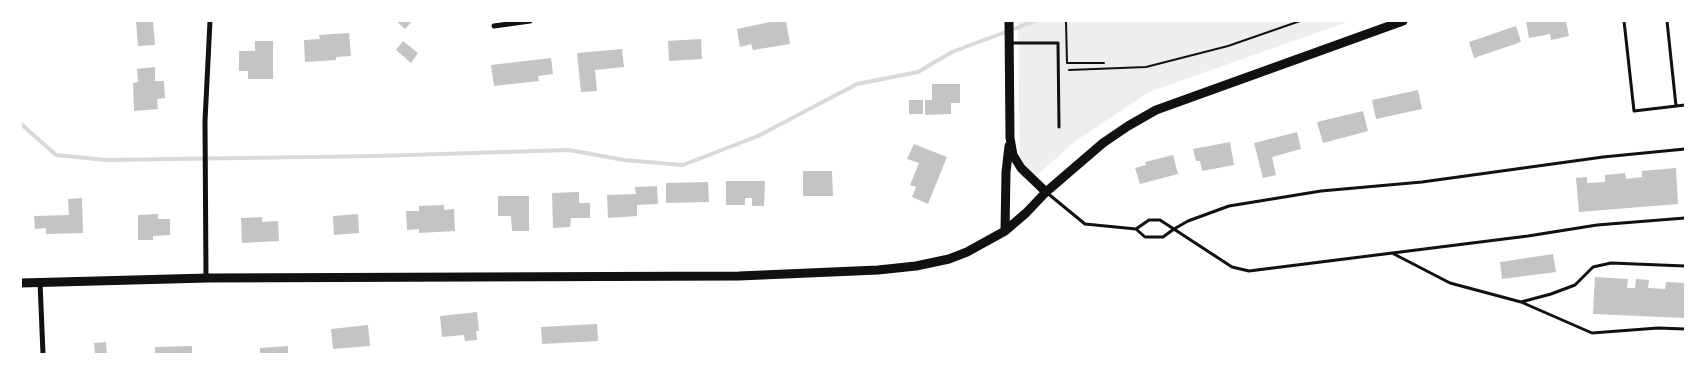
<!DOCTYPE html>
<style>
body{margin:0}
#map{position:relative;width:1706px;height:375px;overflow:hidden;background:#fff;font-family:Montserrat,sans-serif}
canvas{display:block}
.frame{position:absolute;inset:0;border:22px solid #fff;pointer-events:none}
</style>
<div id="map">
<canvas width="1706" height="375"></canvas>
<div class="frame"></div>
</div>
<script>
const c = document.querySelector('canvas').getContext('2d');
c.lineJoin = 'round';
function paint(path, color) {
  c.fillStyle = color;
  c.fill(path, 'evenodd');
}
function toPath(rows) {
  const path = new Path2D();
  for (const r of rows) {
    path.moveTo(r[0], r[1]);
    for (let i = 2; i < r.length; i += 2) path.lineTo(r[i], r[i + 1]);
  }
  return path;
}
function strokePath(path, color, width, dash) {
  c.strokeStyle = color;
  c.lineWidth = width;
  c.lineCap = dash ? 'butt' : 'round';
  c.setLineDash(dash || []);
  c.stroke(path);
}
const green = toPath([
 [1018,21,1350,21,1149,92,1074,142,1033,179,1020,177]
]);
const stream = toPath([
 [21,124,56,155,107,160,376,156,569,150,624,160,683,165,758,136,857,84,918,72,952,52,1035,21]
]);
const building = toPath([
 [136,21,153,21,155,45,138,46],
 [396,21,412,21,405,29],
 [775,21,786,21,790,44,753,50,751,44,740,47,737,29],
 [1526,21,1566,21,1569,36,1551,40,1550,34,1529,38],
 [1516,26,1521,42,1474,58,1469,42],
 [349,33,351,56,336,57,336,60,305,62,304,40,320,39,319,35],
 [701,39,702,59,669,61,668,41],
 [255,41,273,41,273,79,248,79,248,71,239,71,239,51,255,51],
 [403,41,418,53,411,63,396,50],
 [622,49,624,67,595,70,597,91,581,92,577,53],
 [551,58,553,74,538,76,539,81,494,86,491,65],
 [155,67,155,81,164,81,165,98,157,99,158,109,134,111,133,83,138,82,137,69],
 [932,84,960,84,960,103,951,103,951,114,925,115,925,100,932,100],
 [1418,90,1422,109,1376,119,1372,100],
 [909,100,923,100,923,114,909,114],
 [1363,111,1368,131,1323,143,1317,122],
 [1297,132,1301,149,1272,157,1276,175,1263,178,1254,143],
 [1230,142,1234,165,1202,171,1200,161,1196,161,1193,149],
 [914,144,947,157,928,204,912,197,916,187,910,185,919,163,907,159],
 [1173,155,1178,174,1140,184,1135,168,1146,165,1145,162],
 [1676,168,1678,204,1579,212,1576,178,1587,177,1587,183,1605,182,1605,175,1625,173,1626,179,1642,177,1642,171],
 [803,171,832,171,833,196,803,196],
 [726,181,765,181,764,206,752,206,752,198,745,198,745,205,726,205],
 [708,182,709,202,666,203,666,183],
 [657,186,658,204,637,205,637,216,608,218,607,195,636,194,635,187],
 [579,192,579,203,590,203,590,218,571,218,570,227,553,228,552,193],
 [498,196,529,196,529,231,512,231,511,216,498,216],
 [82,198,83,233,46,234,46,228,35,229,34,216,69,215,68,199],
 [444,205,444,210,454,209,455,231,419,233,419,229,407,230,406,211,419,211,419,206],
 [158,214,158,219,170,219,170,235,153,236,153,240,138,240,138,215],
 [358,214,359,233,334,235,333,216],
 [262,217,262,222,278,221,279,241,242,243,241,218],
 [1553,254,1556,272,1502,279,1500,262],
 [1595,277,1628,279,1627,288,1635,288,1636,279,1649,280,1648,288,1665,289,1666,282,1685,283,1685,318,1593,314],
 [477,312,479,331,476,331,477,340,465,341,464,335,442,337,440,316],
 [597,324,598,341,542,344,541,327],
 [368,325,370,346,333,349,331,329],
 [106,342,107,354,95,354,94,343],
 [192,346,192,354,155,354,155,347],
 [288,346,288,354,260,354,260,348]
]);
const path = toPath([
 [1066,21,1067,63,1104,63],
 [1069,70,1146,67,1228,46,1300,21]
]);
const service = toPath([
 [1624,21,1634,111,1685,105],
 [1667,21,1676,106],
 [1010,43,1058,43,1059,127],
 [1046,192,1085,224,1136,229,1145,237,1163,237,1174,229,1188,221,1229,206,1321,191,1422,182,1603,157,1685,149],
 [1136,229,1149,220,1160,220,1232,267,1249,271,1528,236,1597,225,1685,218],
 [1392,253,1450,283,1521,302,1592,333,1658,328,1685,329],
 [1521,302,1551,294,1575,285,1593,267,1611,263,1685,266]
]);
const minor = toPath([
 [494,26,530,21],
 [206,278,205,121,210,21],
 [40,282,43,354]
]);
const tertiary = toPath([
 [1009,21,1010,138,1013,155,1021,168,1046,192],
 [1005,231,1006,172,1009,146],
 [21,283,208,278,739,276,878,270,916,266,949,259,967,252,1005,231,1026,213,1046,192,1103,143,1128,126,1156,110,1403,21]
]);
paint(green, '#eee');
strokePath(stream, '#d9d9d9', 4);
paint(building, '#c4c4c4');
strokePath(path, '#111', 2);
strokePath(service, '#111', 3);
strokePath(minor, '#111', 5);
strokePath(tertiary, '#111', 9);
</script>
